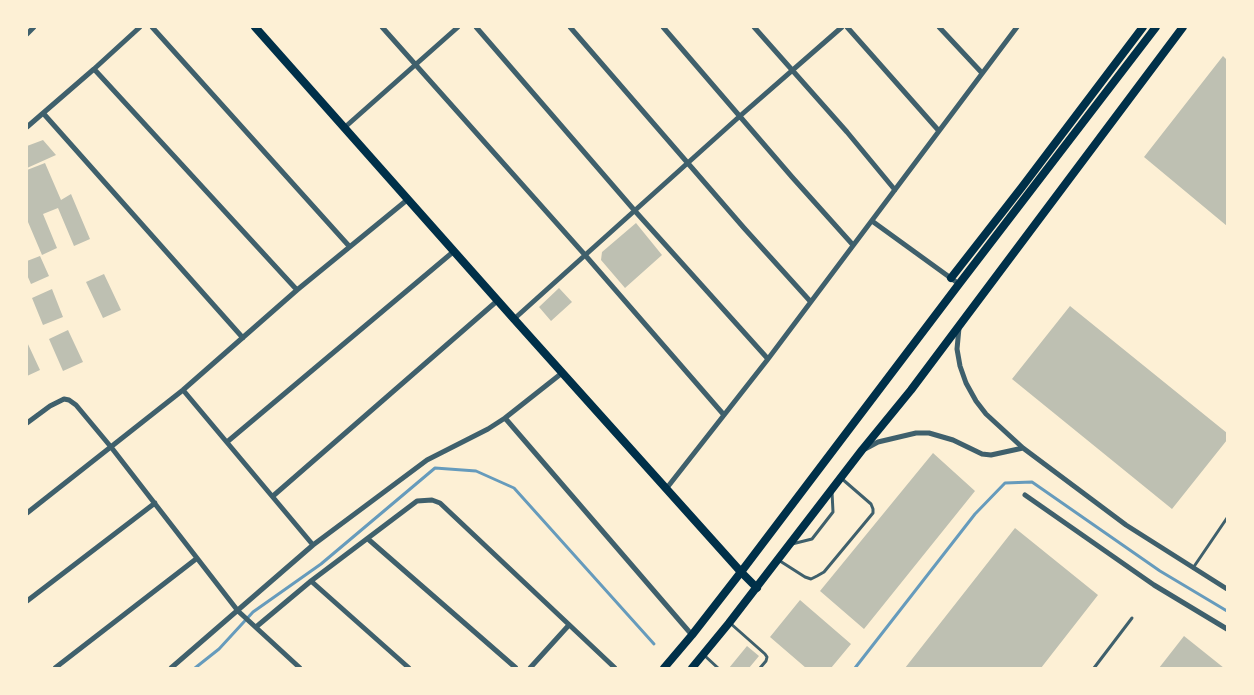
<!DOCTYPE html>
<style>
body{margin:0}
#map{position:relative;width:1254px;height:695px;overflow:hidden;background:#fdf0d5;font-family:"Open Sans",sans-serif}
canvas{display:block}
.frame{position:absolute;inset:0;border:28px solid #fdf0d5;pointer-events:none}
</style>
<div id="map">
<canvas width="1254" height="695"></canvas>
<div class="frame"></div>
</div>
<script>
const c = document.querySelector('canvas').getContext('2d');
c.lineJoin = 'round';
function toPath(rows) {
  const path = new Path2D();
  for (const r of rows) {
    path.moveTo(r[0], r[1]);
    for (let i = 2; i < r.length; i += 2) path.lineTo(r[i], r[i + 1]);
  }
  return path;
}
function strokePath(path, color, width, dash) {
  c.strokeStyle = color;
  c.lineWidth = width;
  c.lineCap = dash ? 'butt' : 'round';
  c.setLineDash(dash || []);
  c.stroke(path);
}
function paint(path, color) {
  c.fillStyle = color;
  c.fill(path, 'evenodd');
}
const stream = toPath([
 [195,668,219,649,253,612,321,564,435,468,476,471,514,488,654,644],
 [855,668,975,514,1005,483,1032,482,1160,571,1227,611]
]);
const building = toPath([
 [1223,56,1227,60,1227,226,1144,157],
 [43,140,56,155,27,168,27,146],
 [45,163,61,200,71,194,90,239,74,246,58,208,43,214,57,248,42,255,28,222,27,223,27,170],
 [636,223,662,255,625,288,601,260,602,252],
 [40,256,49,276,31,284,27,275,27,261],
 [104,274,121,310,103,318,86,282],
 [559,288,572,302,551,321,539,307],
 [52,289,63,317,43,325,32,298],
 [1070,306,1227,433,1227,440,1172,509,1012,379],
 [68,330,83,362,63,371,49,339],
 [27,342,40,370,27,376],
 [933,453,975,491,864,629,820,591],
 [1015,528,1098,595,1041,668,905,668],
 [800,600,851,644,831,668,806,668,770,637],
 [1184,636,1224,668,1159,668],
 [747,646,759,656,749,668,729,668]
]);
const service = toPath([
 [792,544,812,539,833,512,832,492],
 [780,561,805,577,811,579,817,576,824,572,873,513,873,509,871,504,841,478],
 [1193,568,1227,518],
 [730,623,765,654,767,657,766,661,760,668],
 [705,656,718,668],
 [1094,668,1132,618]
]);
const minor = toPath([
 [152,27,349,246],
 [382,27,585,255,724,415],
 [476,27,635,211,768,359],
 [570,27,744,228,810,301],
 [663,27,792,177,853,245],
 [754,27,847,132,895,190],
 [847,27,939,131],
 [939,27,982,73],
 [27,34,34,27],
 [94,69,297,290],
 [43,113,243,338],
 [27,127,94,69,140,27],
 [344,128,458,27],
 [872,221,959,284],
 [514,319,740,116,842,27],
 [959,328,957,349,960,366,966,383,976,401,986,414,1023,448,1126,525,1227,589],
 [183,390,313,545],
 [505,418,692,635],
 [27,423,50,406,64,399,69,400,76,405,111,447,238,611,300,668],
 [227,442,453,252],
 [865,449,878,442,916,433,929,433,953,440,982,454,991,455,1023,448],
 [666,489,768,359,1017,27],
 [1025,495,1154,585,1227,629],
 [273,496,497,301],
 [27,513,183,390,297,290,407,200],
 [368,539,516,668],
 [311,581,409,668],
 [27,601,155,503],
 [256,627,311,581,417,501,432,500,440,503,615,668],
 [55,668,196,559],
 [171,668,313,545,427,460,488,429,505,418,562,373],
 [530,668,569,625]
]);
const secondary = toPath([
 [255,27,514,319,741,572,757,588]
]);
const primary = toPath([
 [951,278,1022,187,1143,27],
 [664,668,692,635,741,572,959,284,1156,27],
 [692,668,729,623,862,450,911,390,1183,27]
]);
strokePath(stream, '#669bbc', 3);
paint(building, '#bec0b2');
strokePath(service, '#3f606c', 3);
strokePath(minor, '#3f606c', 5);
strokePath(secondary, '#003049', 8);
strokePath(primary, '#003049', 8);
</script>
